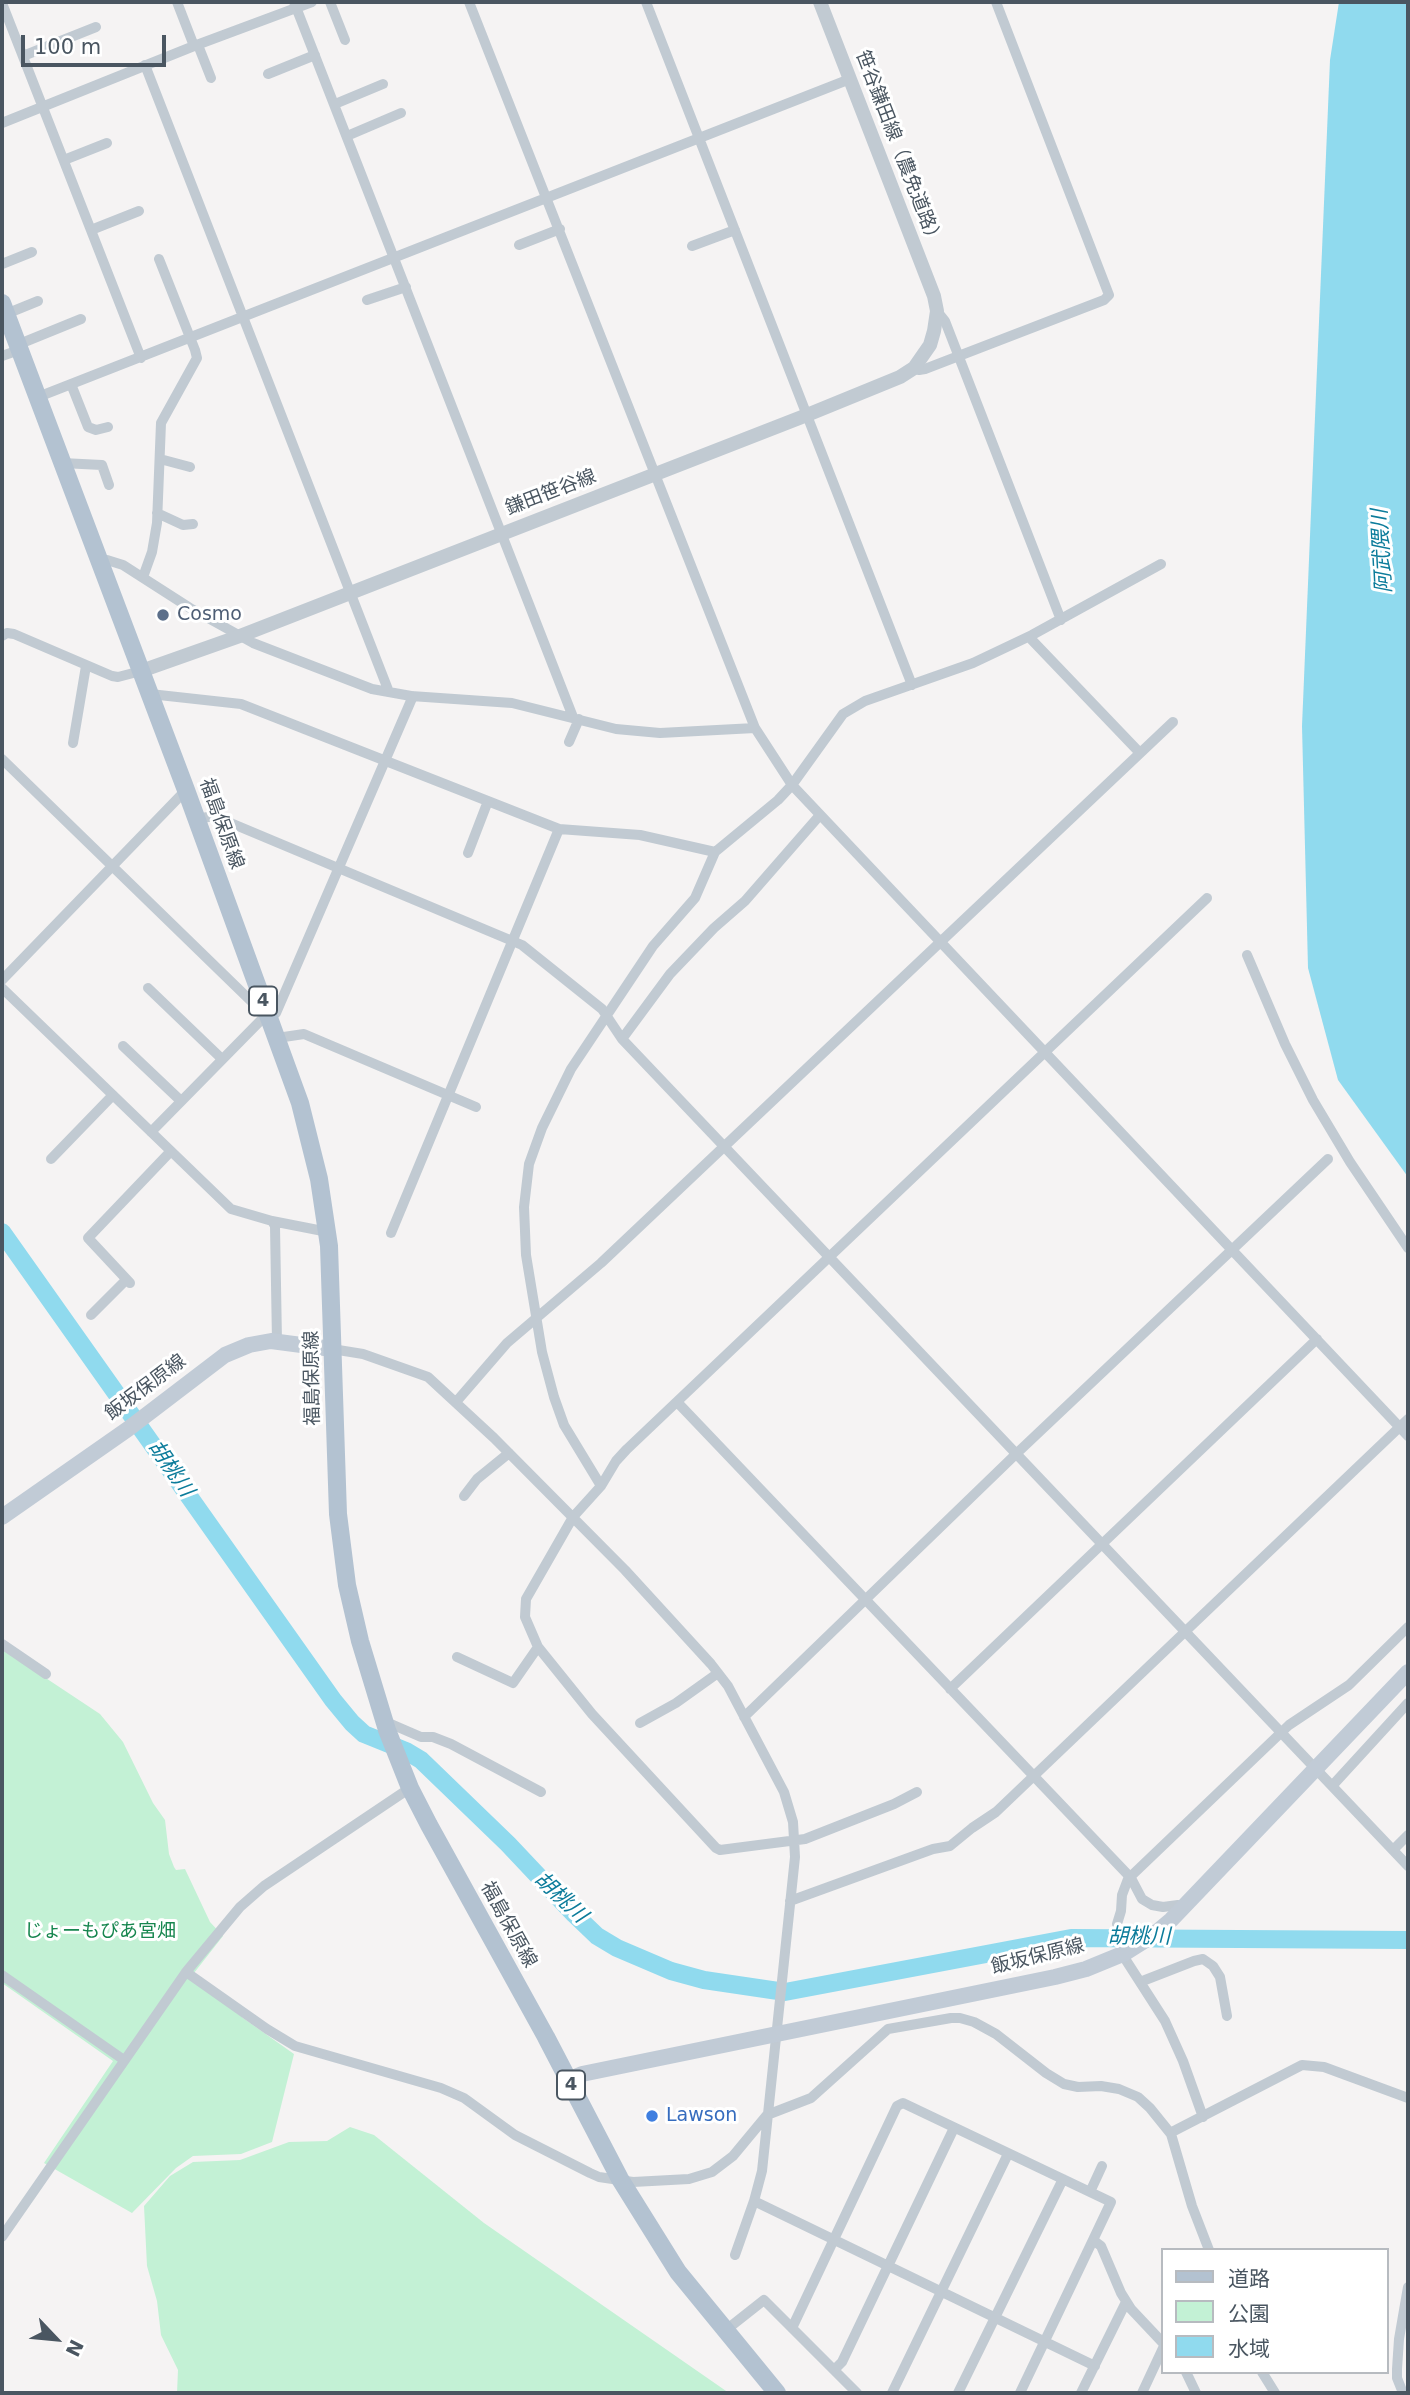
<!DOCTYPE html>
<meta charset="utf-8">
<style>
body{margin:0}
#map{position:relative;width:1410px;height:2395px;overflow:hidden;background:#f5f3f3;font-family:"DejaVu Sans","Noto Sans JP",sans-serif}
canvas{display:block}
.frame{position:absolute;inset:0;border:4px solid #4a5661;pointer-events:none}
.legend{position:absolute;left:1161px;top:2248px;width:228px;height:126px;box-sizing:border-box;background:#fff;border:2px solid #b7bbc0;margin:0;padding:9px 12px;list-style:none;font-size:21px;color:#4a5661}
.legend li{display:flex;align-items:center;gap:14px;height:35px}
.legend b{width:35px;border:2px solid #b7bbc0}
.north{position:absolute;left:21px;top:2304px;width:70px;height:70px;-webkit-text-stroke:5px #fff;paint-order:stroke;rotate:116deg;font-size:19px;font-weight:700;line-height:28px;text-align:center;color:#4a5661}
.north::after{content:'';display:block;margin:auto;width:24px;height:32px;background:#4a5661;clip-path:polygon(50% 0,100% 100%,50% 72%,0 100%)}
.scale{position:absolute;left:21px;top:35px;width:145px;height:32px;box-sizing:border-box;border:4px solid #4a5661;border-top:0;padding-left:9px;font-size:21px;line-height:24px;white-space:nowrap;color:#4a5661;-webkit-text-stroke:5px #fff;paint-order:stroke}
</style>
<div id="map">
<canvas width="1410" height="2395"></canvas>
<div class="frame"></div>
<ul class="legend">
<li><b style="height:9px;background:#b3c2d1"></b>道路</li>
<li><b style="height:19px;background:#c3f1d5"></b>公園</li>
<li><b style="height:19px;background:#90daee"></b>水域</li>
</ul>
<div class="north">N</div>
<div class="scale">100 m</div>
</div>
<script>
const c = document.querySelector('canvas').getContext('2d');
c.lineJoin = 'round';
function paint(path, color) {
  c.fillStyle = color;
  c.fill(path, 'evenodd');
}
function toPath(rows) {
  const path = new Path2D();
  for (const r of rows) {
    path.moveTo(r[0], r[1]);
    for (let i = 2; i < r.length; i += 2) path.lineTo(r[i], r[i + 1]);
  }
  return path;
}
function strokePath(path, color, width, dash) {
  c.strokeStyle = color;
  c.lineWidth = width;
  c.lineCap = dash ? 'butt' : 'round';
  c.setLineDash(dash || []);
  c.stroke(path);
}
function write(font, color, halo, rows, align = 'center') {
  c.font = font + ' "DejaVu Sans","Noto Sans JP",sans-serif';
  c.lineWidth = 6;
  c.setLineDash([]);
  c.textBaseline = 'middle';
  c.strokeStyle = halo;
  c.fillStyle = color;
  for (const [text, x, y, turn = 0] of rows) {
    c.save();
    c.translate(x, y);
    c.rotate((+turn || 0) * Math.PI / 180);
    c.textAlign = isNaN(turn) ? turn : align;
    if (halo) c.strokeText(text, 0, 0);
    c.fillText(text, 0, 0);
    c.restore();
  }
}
const green = toPath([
 [2,1649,100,1714,123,1742,153,1803,165,1820,169,1854,174,1867,176,1870,185,1869,210,1922,223,1936,194,1973,243,2018,294,2054,272,2142,241,2154,193,2156,176,2168,132,2213,44,2163,113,2061,2,1983],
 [350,2127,374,2135,484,2223,729,2393,177,2393,178,2370,161,2335,157,2301,147,2266,144,2206,170,2176,193,2162,240,2160,289,2142,327,2141]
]);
const water = toPath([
 [1339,2,1408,2,1408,1177,1338,1080,1308,968,1302,726,1330,60]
]);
const river = toPath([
 [2,1232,333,1700,352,1723,364,1734,406,1751,421,1760,508,1844,574,1914,597,1936,617,1948,671,1971,704,1980,785,1992,1071,1938,1408,1940]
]);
const minor = toPath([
 [177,2,194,46],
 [294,2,573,717],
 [330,2,345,40],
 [469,2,755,728,792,785,1408,1436],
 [646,2,912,685],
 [2,3,141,358],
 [198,45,211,78],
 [23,56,96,27],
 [145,65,389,692],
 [268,74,315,55],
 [335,104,383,84],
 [2,123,194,46,312,2],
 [347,136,401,113],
 [64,160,107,143],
 [91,230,139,211],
 [519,245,560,229],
 [692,246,735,230],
 [2,264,32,252],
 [367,300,406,287],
 [937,311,945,321,1061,620],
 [6,314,38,301],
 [17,345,81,319],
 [2,356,19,350],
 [914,368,919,370,925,369,1104,300,1109,295,996,2],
 [71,384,88,427,96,430,108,427],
 [38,397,850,79],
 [160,459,190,467],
 [62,463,102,465,109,485],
 [157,513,183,525,193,524],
 [100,562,107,560,123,565,190,608,253,643,372,689,411,696,512,703,616,729,660,733,755,728],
 [143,577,152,552,157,523,161,423,197,358,195,350,159,259],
 [2,636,7,633,14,634,112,676,118,677,141,671],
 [1029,637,1140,753],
 [150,694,241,704,559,829,640,835,715,852],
 [569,742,579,719],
 [73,743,86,666],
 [2,759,253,1003,259,1008,267,1009],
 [196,819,214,816,522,945,602,1009,622,1039,1408,1866],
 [468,853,488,801],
 [1247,955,1285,1044,1313,1100,1350,1162,1408,1248],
 [2,980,186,790],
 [2,988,231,1209,272,1221,275,1226,277,1342],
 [148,988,222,1059],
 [270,1018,276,1013,413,696],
 [277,1038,304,1034,476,1107],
 [622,1039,670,974,714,928,745,901,820,815],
 [123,1046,181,1101],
 [151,1132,268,1013],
 [51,1159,113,1095],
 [272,1221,328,1232],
 [391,1233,559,829],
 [130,1283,88,1238,171,1151],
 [91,1315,126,1280],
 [332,1349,363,1354,428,1377,494,1438,625,1570,711,1664,728,1686,784,1792,793,1822,795,1857,762,2171,754,2201,1095,2366],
 [456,1402,507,1343,601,1263,1173,722],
 [678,1403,1131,1878,1142,1899,1152,1905,1163,1907,1178,1905,1182,1908],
 [601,1486,564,1425,554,1397,542,1352,526,1255,524,1207,529,1164,542,1128,571,1069,653,946,695,898,715,852,778,800,792,785,843,714,865,701,973,663,1032,635,1161,564],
 [464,1496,477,1479,509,1453],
 [2,1644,46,1674],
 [457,1657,513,1683,538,1647],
 [950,1689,1317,1339],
 [744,1717,1016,1454,1328,1159],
 [384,1721,421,1737,433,1737,451,1744,541,1792],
 [640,1723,676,1703,718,1673],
 [1332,1786,1408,1703],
 [917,1792,894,1804,805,1839,720,1850,716,1848,592,1714,538,1647,525,1617,526,1599,573,1517,601,1486,616,1461,627,1449,1207,898],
 [1393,1850,1408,1835],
 [790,1901,933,1849,950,1846,972,1828,996,1812,1408,1419],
 [1117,1924,1121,1911,1122,1895,1128,1879,1289,1725,1349,1685,1408,1627],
 [1122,1954,1165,2021,1183,2061,1203,2117],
 [186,1972,267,2029,295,2046,441,2088,464,2098,515,2135,590,2173,599,2177,633,2182,689,2179,712,2172,733,2156,767,2115,811,2098,888,2029,951,2018,960,2018,974,2022,996,2034,1046,2073,1064,2084,1078,2087,1101,2086,1119,2089,1138,2097,1150,2108,1171,2134,1192,2206,1209,2250],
 [2,1975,124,2060],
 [1140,1982,1194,1961,1203,1959,1213,1966,1220,1977,1227,2016],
 [1170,2133,1302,2065,1324,2067,1408,2098],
 [1090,2192,1102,2166],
 [2,2237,186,1972,240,1907,264,1886,410,1788],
 [735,2255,754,2201],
 [792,2328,897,2106,903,2103,1111,2202,1093,2240,1101,2246,1121,2293,1131,2309,1163,2343],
 [726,2330,764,2300,857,2393],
 [834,2370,842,2362,954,2128],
 [1186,2372,1196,2393],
 [1262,2372,1275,2393],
 [892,2393,1008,2154],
 [958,2393,1063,2179],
 [1020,2393,1093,2240],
 [1081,2393,1126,2302],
 [1142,2393,1163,2348],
 [1403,2393,1397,2378,1397,2369,1399,2339,1408,2287]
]);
const tertiary = toPath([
 [141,671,240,636,807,415,900,377,914,368,930,345,934,331,937,311,934,296,820,2]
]);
const secondary = toPath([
 [2,1517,128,1429,225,1355,249,1345,271,1341,332,1349],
 [568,2080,582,2074,1055,1977,1086,1969,1125,1953,1152,1936,1171,1920,1408,1672]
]);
const primary = toPath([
 [2,303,186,790,300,1103,319,1179,329,1246,338,1514,347,1585,360,1641,387,1730,410,1788,429,1825,546,2037,620,2179,678,2272,777,2393]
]);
const markers = [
 [163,615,7,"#5c6f8a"],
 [652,2116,7,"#3f7fe0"]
];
const shields = [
 [263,1001,28],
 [571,2085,28]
];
const shieldNames = [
 ["4",263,1001],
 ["4",571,2085]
];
const streetNames = [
 ["笹谷鎌田線（農免道路）",898,149,69],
 ["鎌田笹谷線",551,493,-21],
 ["福島保原線",221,824,70],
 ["福島保原線",313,1378,-91],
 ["飯坂保原線",146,1388,-37],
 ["福島保原線",508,1925,61],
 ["飯坂保原線",1038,1957,-14]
];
const serviceNames = [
 ["Cosmo",177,615]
];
const parkNames = [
 ["じょーもぴあ宮畑",100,1932]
];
const shopNames = [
 ["Lawson",666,2116]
];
const waterNames = [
 ["阿武隈川",1383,551,-93],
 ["胡桃川",170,1469,55],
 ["胡桃川",560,1898,43],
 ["胡桃川",1139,1938]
];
paint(green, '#c3f1d5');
paint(water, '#90daee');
strokePath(river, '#90daee', 18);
strokePath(minor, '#c1cad2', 10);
strokePath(tertiary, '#c1cad2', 14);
strokePath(secondary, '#c1cbd6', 16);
strokePath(primary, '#b3c2d1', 18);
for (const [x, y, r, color] of markers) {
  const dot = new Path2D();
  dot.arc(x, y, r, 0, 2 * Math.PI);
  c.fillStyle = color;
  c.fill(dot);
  strokePath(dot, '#fff', 2.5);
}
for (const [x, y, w] of shields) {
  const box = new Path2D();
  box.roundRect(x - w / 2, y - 14.5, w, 29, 5);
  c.fillStyle = '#fff';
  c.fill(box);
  strokePath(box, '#4a5661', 2);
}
write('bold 18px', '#4a5661', null, shieldNames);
write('19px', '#4a5661', '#fff', streetNames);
write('19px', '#4e5e75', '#fff', serviceNames, 'left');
write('19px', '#17864f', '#fff', parkNames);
write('19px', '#366cbe', '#fff', shopNames, 'left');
write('italic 21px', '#0c7c9b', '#fff', waterNames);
</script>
